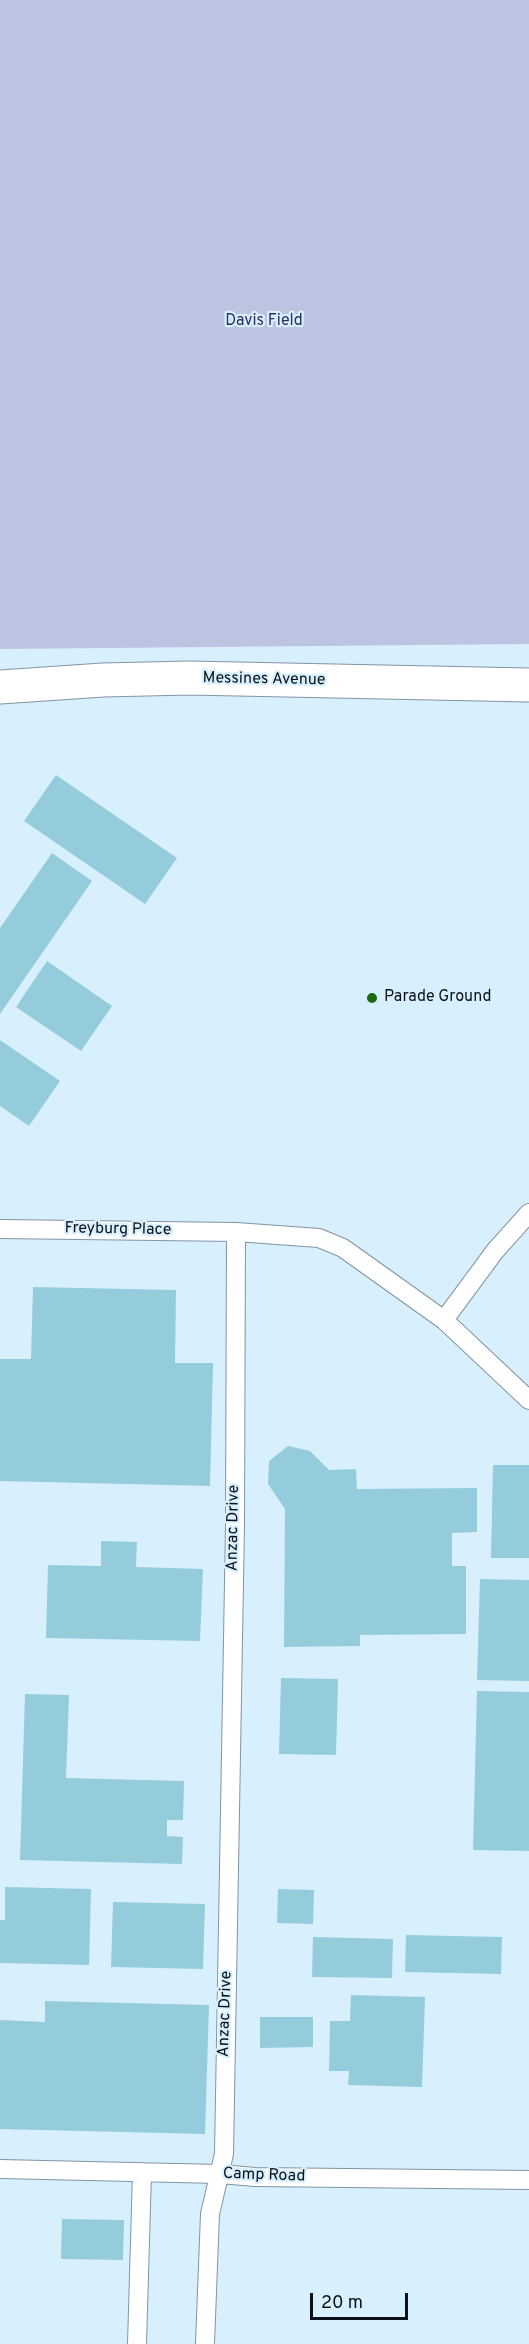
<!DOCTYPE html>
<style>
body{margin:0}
#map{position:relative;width:529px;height:2344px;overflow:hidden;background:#d8effe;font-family:Overpass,sans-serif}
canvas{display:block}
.scale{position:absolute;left:310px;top:2293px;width:98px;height:27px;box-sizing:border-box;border:3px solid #0a1217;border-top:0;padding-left:8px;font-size:18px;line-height:21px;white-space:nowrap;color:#0a1217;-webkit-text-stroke:4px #d8effe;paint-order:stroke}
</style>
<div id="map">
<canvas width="529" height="2344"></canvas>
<div class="scale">20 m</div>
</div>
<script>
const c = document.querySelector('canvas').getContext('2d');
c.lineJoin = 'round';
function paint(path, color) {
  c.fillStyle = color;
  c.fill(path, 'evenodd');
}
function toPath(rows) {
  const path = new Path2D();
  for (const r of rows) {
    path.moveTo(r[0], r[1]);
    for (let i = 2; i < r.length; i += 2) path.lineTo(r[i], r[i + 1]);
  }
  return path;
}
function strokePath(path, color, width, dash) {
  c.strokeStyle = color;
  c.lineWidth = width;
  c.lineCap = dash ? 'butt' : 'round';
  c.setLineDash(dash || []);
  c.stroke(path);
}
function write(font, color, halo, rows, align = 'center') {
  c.font = font + ' Overpass,sans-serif';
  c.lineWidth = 4.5;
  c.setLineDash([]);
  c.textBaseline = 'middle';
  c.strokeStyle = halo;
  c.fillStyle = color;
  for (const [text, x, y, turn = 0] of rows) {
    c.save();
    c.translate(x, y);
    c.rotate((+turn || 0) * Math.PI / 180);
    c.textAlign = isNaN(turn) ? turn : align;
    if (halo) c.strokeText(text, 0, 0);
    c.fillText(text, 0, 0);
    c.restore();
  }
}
const green = toPath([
 [0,0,529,0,529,644,0,649]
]);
const building = toPath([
 [56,775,177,858,145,904,24,821],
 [52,853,92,881,0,1014,0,928],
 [47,961,112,1006,81,1051,16,1007],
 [0,1040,60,1081,29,1126,0,1106],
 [33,1287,176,1290,175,1363,213,1363,210,1486,0,1481,0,1359,31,1359],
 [288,1446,310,1451,329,1470,356,1469,357,1489,477,1488,477,1532,452,1533,452,1566,466,1566,466,1634,360,1635,360,1646,284,1647,285,1509,268,1484,269,1461],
 [493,1465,529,1465,529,1558,491,1558],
 [101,1541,137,1542,136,1567,203,1569,200,1641,46,1638,48,1565,101,1566],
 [480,1579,529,1580,529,1681,477,1680],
 [281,1678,338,1679,336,1755,279,1754],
 [477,1691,529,1692,529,1851,473,1850],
 [25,1694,69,1695,66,1778,184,1781,183,1820,167,1820,167,1836,183,1837,182,1864,20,1860],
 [5,1887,91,1889,89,1965,0,1963,0,1920,5,1920],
 [278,1889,314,1890,313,1924,277,1923],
 [113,1902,205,1904,203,1969,111,1967],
 [406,1935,502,1937,501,1974,405,1972],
 [313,1937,393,1939,392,1978,312,1977],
 [351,1995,425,1997,422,2087,348,2085,349,2071,329,2071,330,2021,350,2021],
 [45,2001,209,2005,205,2134,0,2129,0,2020,45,2022],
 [260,2017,313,2017,313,2047,260,2048],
 [62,2219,124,2220,123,2260,61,2259]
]);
const service = toPath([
 [0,1229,236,1232,319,1238,343,1248,444,1320,529,1400],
 [444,1320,495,1251,529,1213],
 [0,2169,220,2174,255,2177,529,2180],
 [137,2344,142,2172],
 [205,2344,210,2214,224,2154,235,1525,236,1232]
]);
const tertiary = toPath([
 [0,687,103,680,189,678,529,685]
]);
const markers = [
 [372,998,6,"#1b6b0d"]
];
const parkNames = [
 ["Davis Field",264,322]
];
const streetNames = [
 ["Messines Avenue",264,680,1],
 ["Freyburg Place",118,1230,1],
 ["Anzac Drive",234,1528,-89],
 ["Anzac Drive",226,2014,-88],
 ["Camp Road",264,2176,2]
];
const poiNames = [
 ["Parade Ground",384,998]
];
paint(green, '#bdc4e2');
paint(building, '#95ccdc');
strokePath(service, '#8195a3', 20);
strokePath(tertiary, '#8195a3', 35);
strokePath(service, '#fff', 18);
strokePath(tertiary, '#fff', 33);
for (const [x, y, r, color] of markers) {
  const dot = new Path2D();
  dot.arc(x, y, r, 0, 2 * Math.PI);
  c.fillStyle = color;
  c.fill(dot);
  strokePath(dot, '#d8effe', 2);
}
write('16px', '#292e63', '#d8effe', parkNames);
write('16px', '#0a1217', '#d8effe', streetNames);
write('16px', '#0a1217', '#d8effe', poiNames, 'left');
</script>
